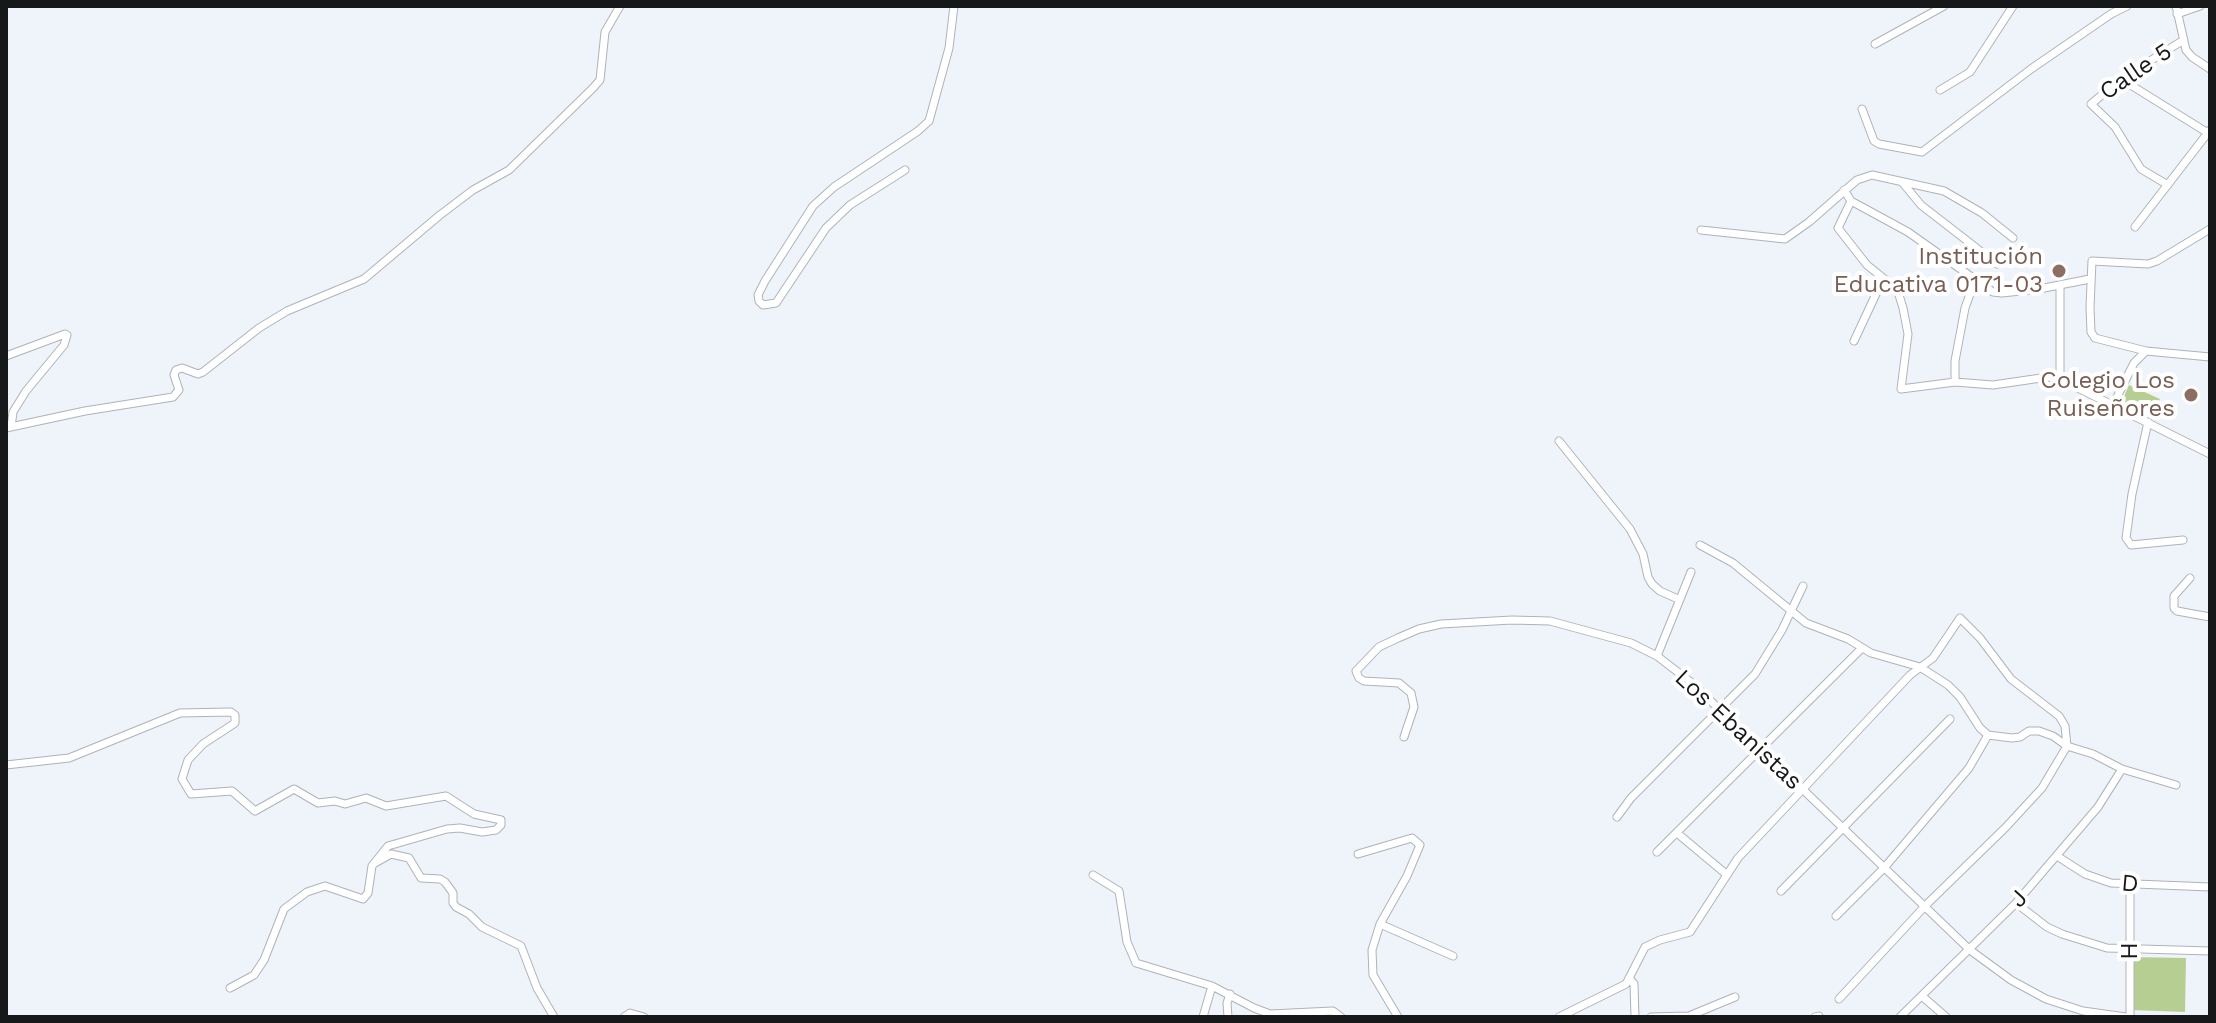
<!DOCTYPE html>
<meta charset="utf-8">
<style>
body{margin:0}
#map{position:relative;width:2216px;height:1023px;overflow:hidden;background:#eff4fb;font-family:"Work Sans",sans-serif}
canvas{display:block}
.frame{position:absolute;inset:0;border:8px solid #16181a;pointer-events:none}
</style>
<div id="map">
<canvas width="2216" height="1023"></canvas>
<div class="frame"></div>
</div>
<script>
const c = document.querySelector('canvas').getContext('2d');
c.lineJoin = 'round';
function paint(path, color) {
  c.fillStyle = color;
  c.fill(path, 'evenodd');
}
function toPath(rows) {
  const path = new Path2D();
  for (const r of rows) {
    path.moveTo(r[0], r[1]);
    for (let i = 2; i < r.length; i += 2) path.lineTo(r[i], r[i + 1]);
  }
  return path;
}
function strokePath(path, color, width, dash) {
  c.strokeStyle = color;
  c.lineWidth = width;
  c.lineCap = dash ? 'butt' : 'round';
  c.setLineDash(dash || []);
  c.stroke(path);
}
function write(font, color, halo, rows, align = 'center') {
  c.font = font + ' "Work Sans",sans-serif';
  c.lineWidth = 8;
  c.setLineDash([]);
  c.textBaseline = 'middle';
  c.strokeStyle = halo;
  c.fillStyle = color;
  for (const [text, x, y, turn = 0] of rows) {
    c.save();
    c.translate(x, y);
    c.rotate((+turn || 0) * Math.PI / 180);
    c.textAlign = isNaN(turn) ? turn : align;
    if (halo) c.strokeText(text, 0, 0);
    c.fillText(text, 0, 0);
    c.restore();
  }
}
const green = toPath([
 [2129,385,2160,399,2152,415,2122,401],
 [2131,957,2186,958,2185,1012,2131,1010]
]);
const minor = toPath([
 [2176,6,2186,50,2192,57,2210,69],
 [2177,14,2200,6],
 [1875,44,1944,6],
 [2121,79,2208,133],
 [1940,90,1970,72,2013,6],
 [1862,109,1874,141,1879,144,1922,152,2031,69,2111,14,2127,6],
 [905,170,850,205,826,228,776,303,763,305,759,301,758,295,765,281,813,206,834,187,918,131,929,121,949,48,954,6],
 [1902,182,1921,205,1997,264],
 [2168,185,2141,169,2115,127,2091,104,2121,79,2182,41],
 [1844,190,1851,201,1908,232,1993,292,2002,293,2039,289,2090,279],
 [1851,201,1838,228,1867,265,1892,285,1899,295,1903,308,1908,334,1901,389,1955,382,1993,385,2048,377,2060,379,2210,454],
 [2135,227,2210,130],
 [2210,229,2157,261,2148,264,2092,261,2090,307,2091,332,2095,338,2146,351,2210,357],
 [1701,230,1785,239,1809,222,1857,180,1872,175,1944,191,1982,213,2013,238],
 [2060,286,2060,379],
 [1854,341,1883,279],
 [6,356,65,334,67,335,64,345,26,391,13,412,11,427],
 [1955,382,1955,361,1965,308,1975,280],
 [2113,405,2134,363,2146,351],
 [2148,422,2132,494,2126,538,2131,545,2183,540],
 [6,428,85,411,173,397,179,390,174,375,176,370,182,368,198,374,203,372,259,328,287,311,364,279,440,215,473,190,509,170,593,88,600,80,605,32,620,6],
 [1559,441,1630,529,1643,554,1648,577,1652,584,1660,591,1678,599],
 [1700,545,1733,563,1806,623,1848,639,1871,653,1920,667,1948,685,1960,697,1980,728,1988,735,2012,738,2020,737,2029,731,2039,731,2053,736,2067,746,2093,754,2122,769,2176,785],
 [2190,578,2174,596,2174,608,2177,611,2210,617],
 [1657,656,1691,572],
 [1404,737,1414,707,1411,693,1399,683,1364,681,1359,678,1356,671,1379,647,1398,638,1419,629,1441,624,1512,620,1550,621,1631,643,1657,656,1692,683,1970,950,2011,980,2046,999,2083,1011,2126,1017],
 [6,765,69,758,180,713,231,712,235,715,235,723,203,744,188,760,182,779,191,794,232,791,255,811,294,789,318,803,335,801,345,804,366,798,386,806,446,796,474,814,501,820,501,825,496,830,482,832,460,828,447,829,388,846,372,866,368,893,363,899,325,886,307,892,284,909,264,960,254,975,230,988],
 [1617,817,1631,798,1755,674,1782,630,1803,586],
 [1677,833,1726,874],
 [1657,852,1861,649],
 [1358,854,1412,838,1420,845,1407,876,1380,924,1372,950,1373,975,1398,1017],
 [2057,856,2085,874,2111,883,2210,887],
 [375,863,391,854,409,858,421,878,440,879,445,882,453,893,453,903,456,907,469,914,482,927,521,946,537,988,554,1017],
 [1093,875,1119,891,1127,942,1136,963,1212,986,1254,1008,1270,1014,1333,1011,1341,1017],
 [1781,891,1950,719],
 [2016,903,2047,927,2062,934,2107,948,2210,951],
 [1836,916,1884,868,1969,768,1988,735],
 [1380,924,1453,956],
 [1629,978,1634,984,1635,1017],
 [1923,997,1946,1017],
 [624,1017,630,1013,644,1017],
 [1203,1017,1212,986],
 [1228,1017,1227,1003,1230,994],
 [1559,1017,1626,984,1645,947,1660,940,1690,932,1738,858,1910,675,1933,658,1960,618,1980,638,2011,679,2059,716,2065,726,2067,746,2042,788,2006,827,1925,906,1839,999],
 [1651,1017,1689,1016,1735,997],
 [1815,1017,1819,1016],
 [1900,1017,2016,903,2098,807,2122,769],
 [2130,1017,2130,885]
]);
const markers = [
 [2059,271,8,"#8d6e63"],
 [2191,395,8,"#8d6e63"]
];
const streetNames = [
 ["Calle 5",2136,72,-34],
 ["Los Ebanistas",1738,730,43],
 ["D",2130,884,5],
 ["J",2019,899,-48],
 ["H",2130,951,-90]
];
const educationNames = [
 ["Institución",2043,257],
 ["Educativa 0171-03",2043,285],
 ["Colegio Los",2175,381],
 ["Ruiseñores",2175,409]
];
paint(green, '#b7ce93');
strokePath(minor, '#aeb3b9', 9);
strokePath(minor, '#fff', 7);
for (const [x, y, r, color] of markers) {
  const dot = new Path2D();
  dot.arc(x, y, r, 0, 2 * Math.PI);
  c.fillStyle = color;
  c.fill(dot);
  strokePath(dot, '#fff', 3);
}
write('24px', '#16181a', '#fff', streetNames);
write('24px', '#785e54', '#fff', educationNames, 'right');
</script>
